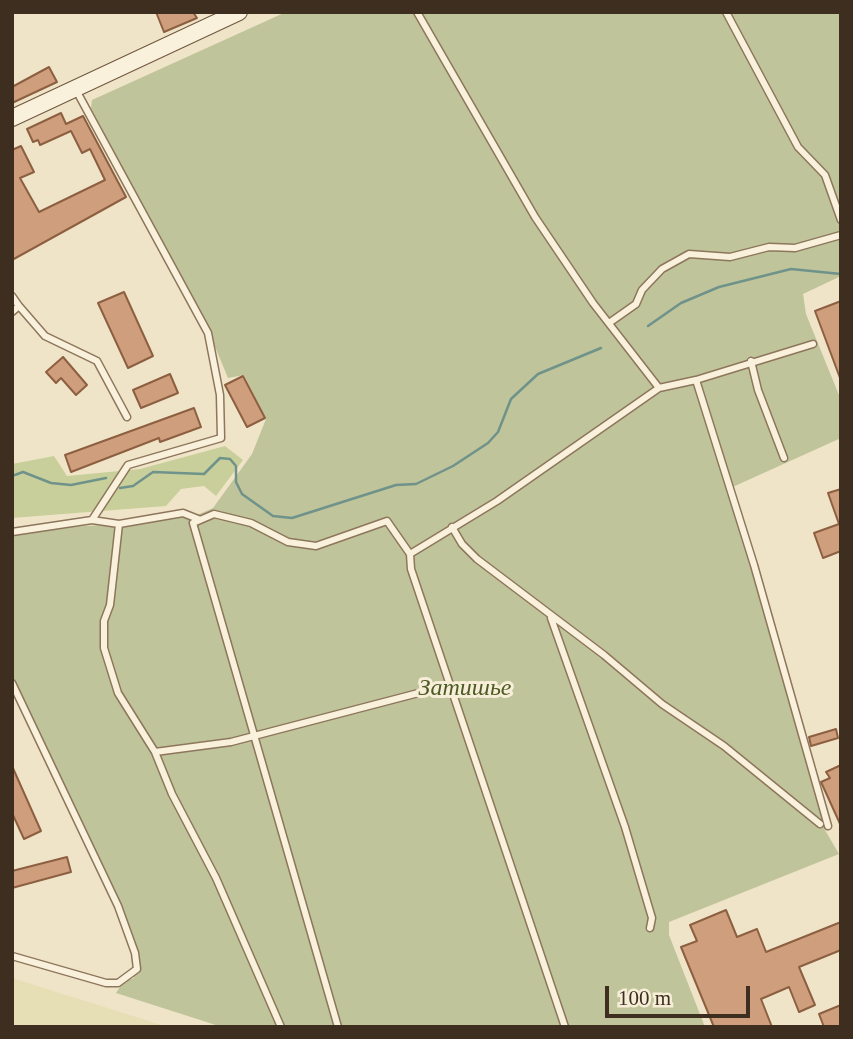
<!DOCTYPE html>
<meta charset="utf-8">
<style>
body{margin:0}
#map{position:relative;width:853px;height:1039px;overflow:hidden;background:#f0e4c8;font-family:Georgia,serif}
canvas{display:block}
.frame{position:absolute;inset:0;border:14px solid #3d2e20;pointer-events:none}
.scale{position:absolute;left:605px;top:986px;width:145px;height:32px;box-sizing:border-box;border:4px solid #3d2e20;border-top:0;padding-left:9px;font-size:21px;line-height:24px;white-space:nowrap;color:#3d2e20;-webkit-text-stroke:5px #f7eed8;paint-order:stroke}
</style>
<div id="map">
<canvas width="853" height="1039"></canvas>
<div class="frame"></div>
<div class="scale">100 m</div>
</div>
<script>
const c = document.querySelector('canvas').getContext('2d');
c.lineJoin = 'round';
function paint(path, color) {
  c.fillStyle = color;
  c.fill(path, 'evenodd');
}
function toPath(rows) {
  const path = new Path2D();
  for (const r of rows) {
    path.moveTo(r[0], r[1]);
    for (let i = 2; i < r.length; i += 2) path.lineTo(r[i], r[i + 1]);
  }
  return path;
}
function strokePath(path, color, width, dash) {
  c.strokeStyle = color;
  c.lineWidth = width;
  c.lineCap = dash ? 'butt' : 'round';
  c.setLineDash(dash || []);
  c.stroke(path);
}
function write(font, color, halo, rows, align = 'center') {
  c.font = font + ' Georgia,serif';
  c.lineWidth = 6;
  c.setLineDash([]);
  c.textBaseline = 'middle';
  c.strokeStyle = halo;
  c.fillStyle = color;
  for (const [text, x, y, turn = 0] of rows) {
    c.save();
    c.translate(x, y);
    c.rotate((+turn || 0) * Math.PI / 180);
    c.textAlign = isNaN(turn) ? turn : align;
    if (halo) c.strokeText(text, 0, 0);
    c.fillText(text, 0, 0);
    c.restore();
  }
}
const farmland = toPath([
 [12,978,168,1027,12,1027]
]);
const green = toPath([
 [225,446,243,460,216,496,204,486,181,489,166,506,12,518,12,464,54,456,67,476,140,469]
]);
const cemetery = toPath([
 [286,12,841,12,841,276,803,294,806,314,841,400,841,438,726,490,754,565,825,830,839,854,669,922,669,935,705,1027,222,1027,116,993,123,982,134,978,134,955,103,878,12,685,12,530,103,525,180,511,195,516,213,508,252,454,266,419,244,375,228,378,208,330,91,108,92,100]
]);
const stream = toPath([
 [648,326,681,303,719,287,791,269,841,274],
 [12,476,23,472,51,483,71,485,106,478],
 [120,488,133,486,153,472,204,474,220,458,230,459,236,466,236,482,242,494,273,516,292,518,396,485,416,484,453,466,488,443,498,432,511,399,538,374,601,348]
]);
const building = toPath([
 [156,12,193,12,197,18,164,32,156,12],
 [49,67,57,82,12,103,12,87,49,67],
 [61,113,66,124,83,116,126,197,12,260,12,150,21,146,34,172,20,178,39,212,105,180,90,149,82,153,71,131,40,145,38,140,33,142,27,129,61,113],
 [124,292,153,356,128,368,98,303,124,292],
 [841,301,841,378,840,378,815,311,841,301],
 [63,357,87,385,76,395,61,378,56,383,46,372,63,357],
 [170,374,178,393,141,408,133,390,170,374],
 [243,376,265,418,247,427,225,385,243,376],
 [194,408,201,427,160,442,159,438,71,472,65,455,194,408],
 [841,489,841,551,823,558,814,533,839,524,828,493,841,489],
 [836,729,838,738,811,746,809,737,836,729],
 [841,765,841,826,821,782,830,778,826,772,841,765],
 [12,766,41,831,24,839,12,813,12,766],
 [67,857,71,872,12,888,12,871,67,857],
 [726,910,737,937,757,929,766,952,841,922,841,950,799,967,815,1005,799,1012,789,987,761,999,772,1027,714,1027,681,947,697,941,690,925,726,910],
 [841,1005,841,1027,824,1027,819,1014,841,1005]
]);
const service = toPath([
 [417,12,535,217,593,303,659,388,497,501,410,554,411,569,565,1027],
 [726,12,798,147,825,175,841,220],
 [12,296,19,306,12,312],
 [19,306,45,336,97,361,127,417],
 [609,323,636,304,642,290,662,269,689,254,730,257,769,247,795,248,841,235],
 [751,361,758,390,784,458],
 [696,380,813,344],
 [659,388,696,380,754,565,828,826],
 [92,520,119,524,110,605,104,621,104,648,118,693,155,752],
 [119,524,183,513,198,519],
 [452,527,462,544,477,559,604,655,662,704,724,746,820,824],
 [12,532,92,520,128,465,221,438,220,395,208,333,76,90],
 [551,618,625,827,652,918,650,928],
 [12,683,118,906,135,953,137,969,118,983,106,983,12,956],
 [281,1027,216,878,172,794,155,752,231,742,449,685],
 [338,1027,193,523,214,514,251,523,288,542,316,546,387,521,410,554]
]);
const secondary = toPath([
 [12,118,239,12]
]);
const parkNames = [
 ["Затишье",465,689]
];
paint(farmland, '#e6deb5');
paint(green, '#c9cf9b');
paint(cemetery, '#bfc49a');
strokePath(stream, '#6f938a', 2.5);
paint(building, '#cf9f7d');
strokePath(building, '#8d5f41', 2);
strokePath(service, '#8d765c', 9);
strokePath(secondary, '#6f573f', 18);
strokePath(service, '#faf1dc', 6);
strokePath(secondary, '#faf1dc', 16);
write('italic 24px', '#4d5a26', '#f7eed8', parkNames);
</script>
